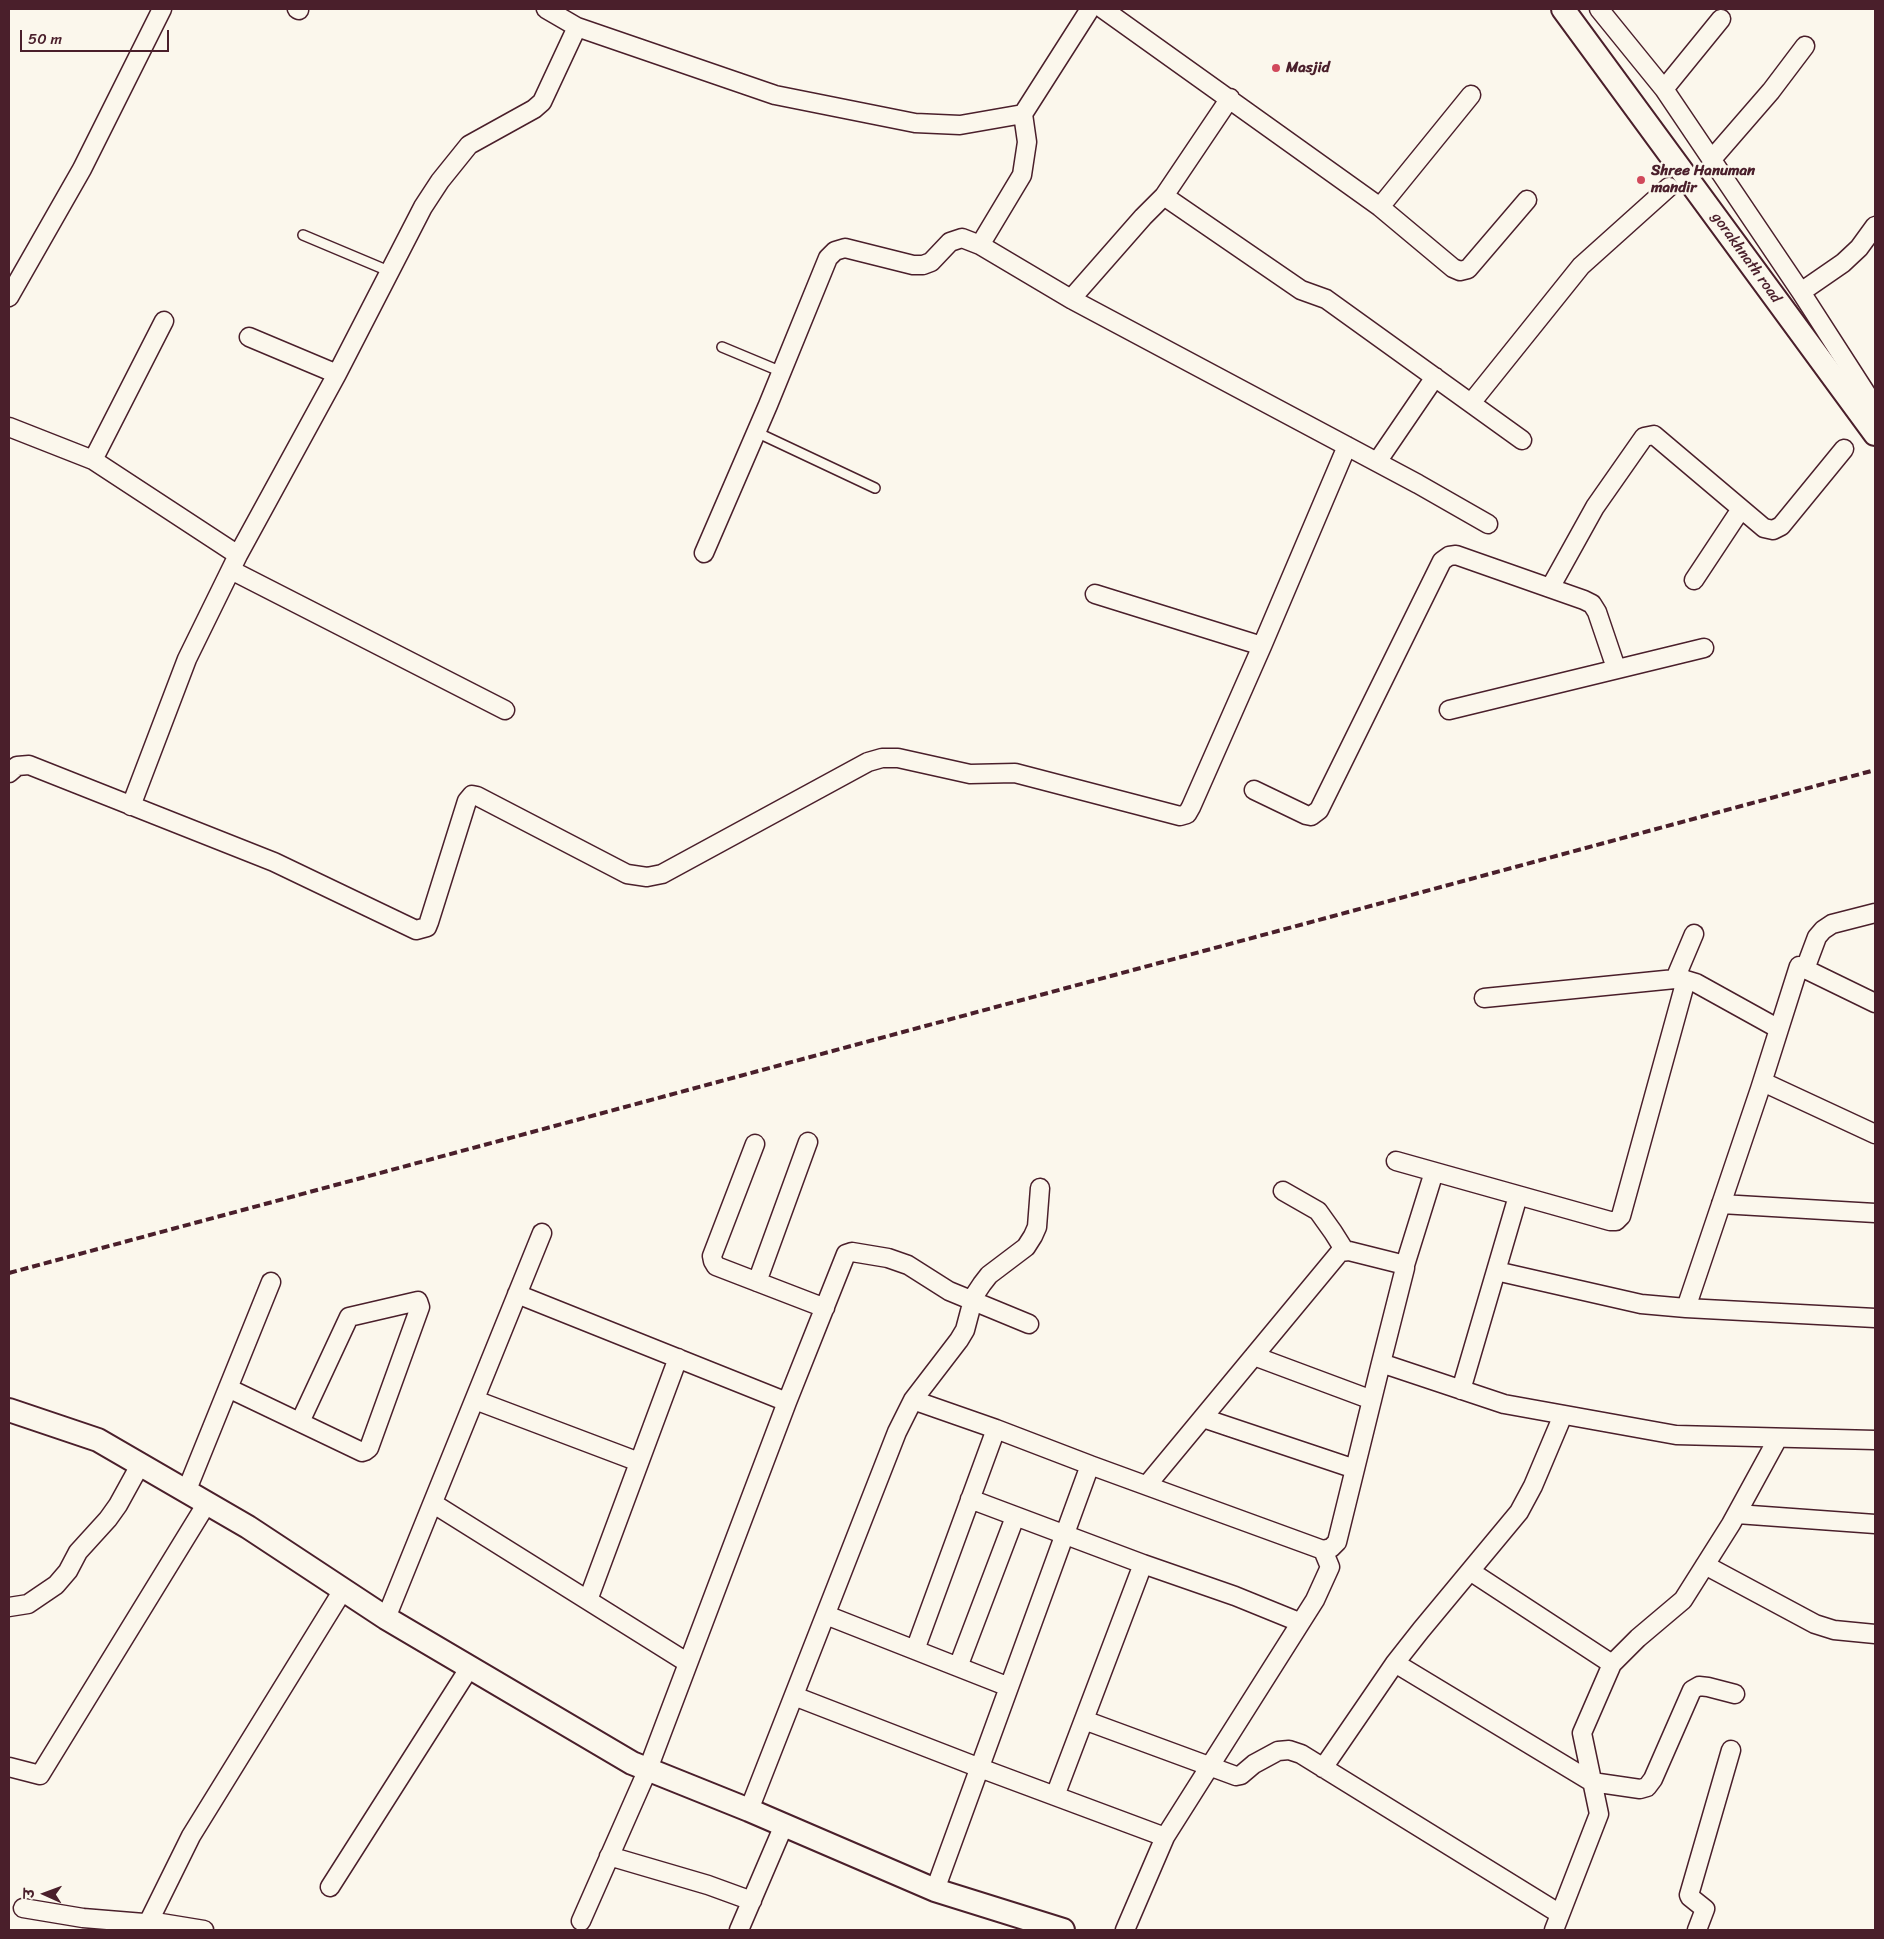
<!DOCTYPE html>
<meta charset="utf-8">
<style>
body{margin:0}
#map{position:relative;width:1884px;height:1939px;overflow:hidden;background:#fbf7ec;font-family:Sriracha,"Playpen Sans Deva",sans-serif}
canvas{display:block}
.frame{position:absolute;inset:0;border:10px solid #4a1f2b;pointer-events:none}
.north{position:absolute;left:20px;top:1869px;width:50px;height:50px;-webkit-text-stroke:4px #fbf7ec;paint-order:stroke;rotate:272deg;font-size:14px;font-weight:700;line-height:20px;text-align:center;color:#4a1f2b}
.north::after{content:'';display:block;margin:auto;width:18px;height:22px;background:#4a1f2b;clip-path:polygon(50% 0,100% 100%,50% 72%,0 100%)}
.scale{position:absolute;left:20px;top:30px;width:149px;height:22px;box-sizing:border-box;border:2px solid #4a1f2b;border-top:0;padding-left:6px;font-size:15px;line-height:18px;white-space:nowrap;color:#4a1f2b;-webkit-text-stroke:4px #fbf7ec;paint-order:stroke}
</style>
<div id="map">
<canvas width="1884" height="1939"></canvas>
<div class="frame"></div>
<div class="north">उ</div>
<div class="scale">50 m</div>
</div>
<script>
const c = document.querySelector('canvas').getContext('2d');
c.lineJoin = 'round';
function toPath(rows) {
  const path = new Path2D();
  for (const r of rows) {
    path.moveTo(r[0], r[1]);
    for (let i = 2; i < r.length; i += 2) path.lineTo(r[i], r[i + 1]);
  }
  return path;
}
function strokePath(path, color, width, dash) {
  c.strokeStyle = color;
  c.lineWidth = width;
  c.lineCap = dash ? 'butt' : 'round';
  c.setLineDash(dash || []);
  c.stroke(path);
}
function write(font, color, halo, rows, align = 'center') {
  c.font = font + ' Sriracha,sans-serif';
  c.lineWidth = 5;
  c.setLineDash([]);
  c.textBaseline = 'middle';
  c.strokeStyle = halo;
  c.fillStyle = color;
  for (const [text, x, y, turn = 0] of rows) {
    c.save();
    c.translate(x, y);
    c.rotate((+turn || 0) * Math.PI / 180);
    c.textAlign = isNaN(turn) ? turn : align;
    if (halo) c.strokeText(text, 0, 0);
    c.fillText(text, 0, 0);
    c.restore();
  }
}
const service = toPath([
 [303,235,391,272],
 [722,347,782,372],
 [756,432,875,488]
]);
const minor = toPath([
 [297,9,299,10],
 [546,9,577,27,775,95,915,123,960,125,1023,114,1090,9],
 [1103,9,1380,207,1453,268,1460,271,1468,269,1527,200],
 [1599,9,1664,89,1801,292,1875,407],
 [1664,89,1721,19],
 [1712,159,1771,91,1805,46],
 [1164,196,1301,290,1326,299,1522,440],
 [1380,207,1471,95],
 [980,245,1022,175,1027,142,1023,114],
 [1801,292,1843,263,1859,248,1875,226],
 [9,297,82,169,162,9],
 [1071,299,1143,217,1164,196,1230,98],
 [249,337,337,374],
 [1471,403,1581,266,1669,187],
 [9,427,93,460,238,555],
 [93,460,164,321],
 [1377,462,1435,377],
 [704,553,768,405,828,258,835,251,845,248,913,265,923,265,931,262,950,242,962,238,980,245,1071,299,1418,484,1488,524],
 [231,570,505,710],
 [1694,580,1741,509],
 [1550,588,1595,507,1644,437,1654,435,1764,528,1773,530,1781,526,1844,449],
 [1095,594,1262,646],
 [1449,710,1704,648],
 [9,773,17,766,29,765,274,862,416,930,427,927,429,922,467,801,472,795,477,796,627,874,647,877,662,874,868,762,882,758,898,758,970,774,1015,773,1180,816,1187,814,1191,807,1262,646,1347,446],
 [1254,790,1306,815,1311,816,1319,810,1442,561,1449,556,1456,555,1584,600,1592,604,1597,612,1616,668],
 [131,806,187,659,238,555,337,374,423,207,440,181,469,145,534,109,542,102,577,27],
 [1805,969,1817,937,1823,930,1832,924,1875,913],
 [1675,979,1694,934],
 [1484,998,1675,979,1686,980,1696,983,1779,1029],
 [1763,1082,1875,1134],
 [755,1144,712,1256,713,1261,716,1266,825,1308],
 [1396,1161,1610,1221,1616,1221,1621,1216,1686,980],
 [1283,1191,1318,1211,1333,1232,1345,1251],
 [1721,1204,1875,1213],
 [1405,1265,1434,1172],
 [1496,1271,1641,1304,1686,1308,1760,1089,1799,966,1875,1003],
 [757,1282,808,1142],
 [517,1294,787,1402],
 [1686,1308,1875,1318],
 [1254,1356,1372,1400],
 [228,1388,362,1452,365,1451,369,1448,420,1307,418,1301,349,1317,300,1422],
 [1461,1390,1518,1196],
 [475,1400,639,1462],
 [913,1400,996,1429,1090,1465],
 [1203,1418,1355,1469],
 [1147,1485,1340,1252,1349,1251,1405,1265,1405,1268,1381,1363],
 [186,1492,271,1282],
 [970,1499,1143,1564,1235,1596,1299,1622],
 [434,1504,688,1663],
 [1737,1514,1875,1524],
 [1705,1565,1815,1624,1834,1630,1875,1634],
 [1470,1571,1612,1664],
 [588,1600,678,1358],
 [9,1607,28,1604,56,1585,68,1571,78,1552,108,1519,118,1505,140,1465],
 [826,1615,1009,1687],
 [386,1618,542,1233],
 [915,1650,996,1429],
 [1395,1663,1592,1782,1640,1789,1647,1787,1653,1779,1692,1690,1699,1686,1708,1687,1735,1694],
 [958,1667,1015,1517],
 [794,1696,980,1768,1165,1837],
 [1084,1720,1236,1776,1241,1775,1254,1764,1278,1751,1289,1750,1301,1754,1560,1914],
 [9,1767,40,1775,207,1503],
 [1323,1768,1395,1663,1421,1630,1519,1512,1533,1486,1563,1415],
 [1055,1796,1143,1564],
 [749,1810,897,1432,913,1400,959,1340,965,1330,974,1296,982,1284,989,1275,1026,1247,1033,1236,1037,1227,1040,1188],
 [609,1856,708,1885,752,1901],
 [330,1887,470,1667],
 [935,1890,1090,1465,1323,1550,1331,1548,1337,1542,1381,1363,1504,1404,1676,1435,1875,1440],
 [23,1908,83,1918,144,1923,149,1921,191,1836,343,1590],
 [149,1921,204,1930],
 [581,1921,648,1769,787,1402,846,1254,852,1252,888,1258,908,1265,949,1291,1029,1324],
 [739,1930,784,1825],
 [1125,1930,1165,1837,1315,1600,1330,1567,1323,1550],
 [1554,1930,1599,1814,1582,1733,1612,1664,1638,1638,1683,1600,1731,1524,1778,1438],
 [1697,1930,1705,1909,1690,1897,1689,1895,1731,1750]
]);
const tertiary = toPath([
 [1563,9,1875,434],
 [9,1410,98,1440,248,1527,386,1618,632,1763,749,1810,935,1890,1063,1930]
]);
const rail = toPath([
 [9,1273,1875,770]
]);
const markers = [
 [1276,68,5,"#d1495b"],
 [1641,180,5,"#d1495b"]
];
const poiNames = [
 ["Masjid",1286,68],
 ["Shree Hanuman",1651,171],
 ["mandir",1651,188]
];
const streetNames = [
 ["gorakhnath road",1746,258,54]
];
strokePath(service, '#4a1f2b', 12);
strokePath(minor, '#4a1f2b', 21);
strokePath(tertiary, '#4a1f2b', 26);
strokePath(service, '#fbf7ec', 9);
strokePath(minor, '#fbf7ec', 18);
strokePath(tertiary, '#fbf7ec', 22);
strokePath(rail, '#4a1f2b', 4, [8, 4]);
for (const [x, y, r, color] of markers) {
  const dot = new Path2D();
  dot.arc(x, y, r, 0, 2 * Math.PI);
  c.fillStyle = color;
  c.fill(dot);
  strokePath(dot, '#fbf7ec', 2);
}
write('bold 15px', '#4a1f2b', '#fbf7ec', poiNames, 'left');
write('15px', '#4a1f2b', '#fbf7ec', streetNames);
</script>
